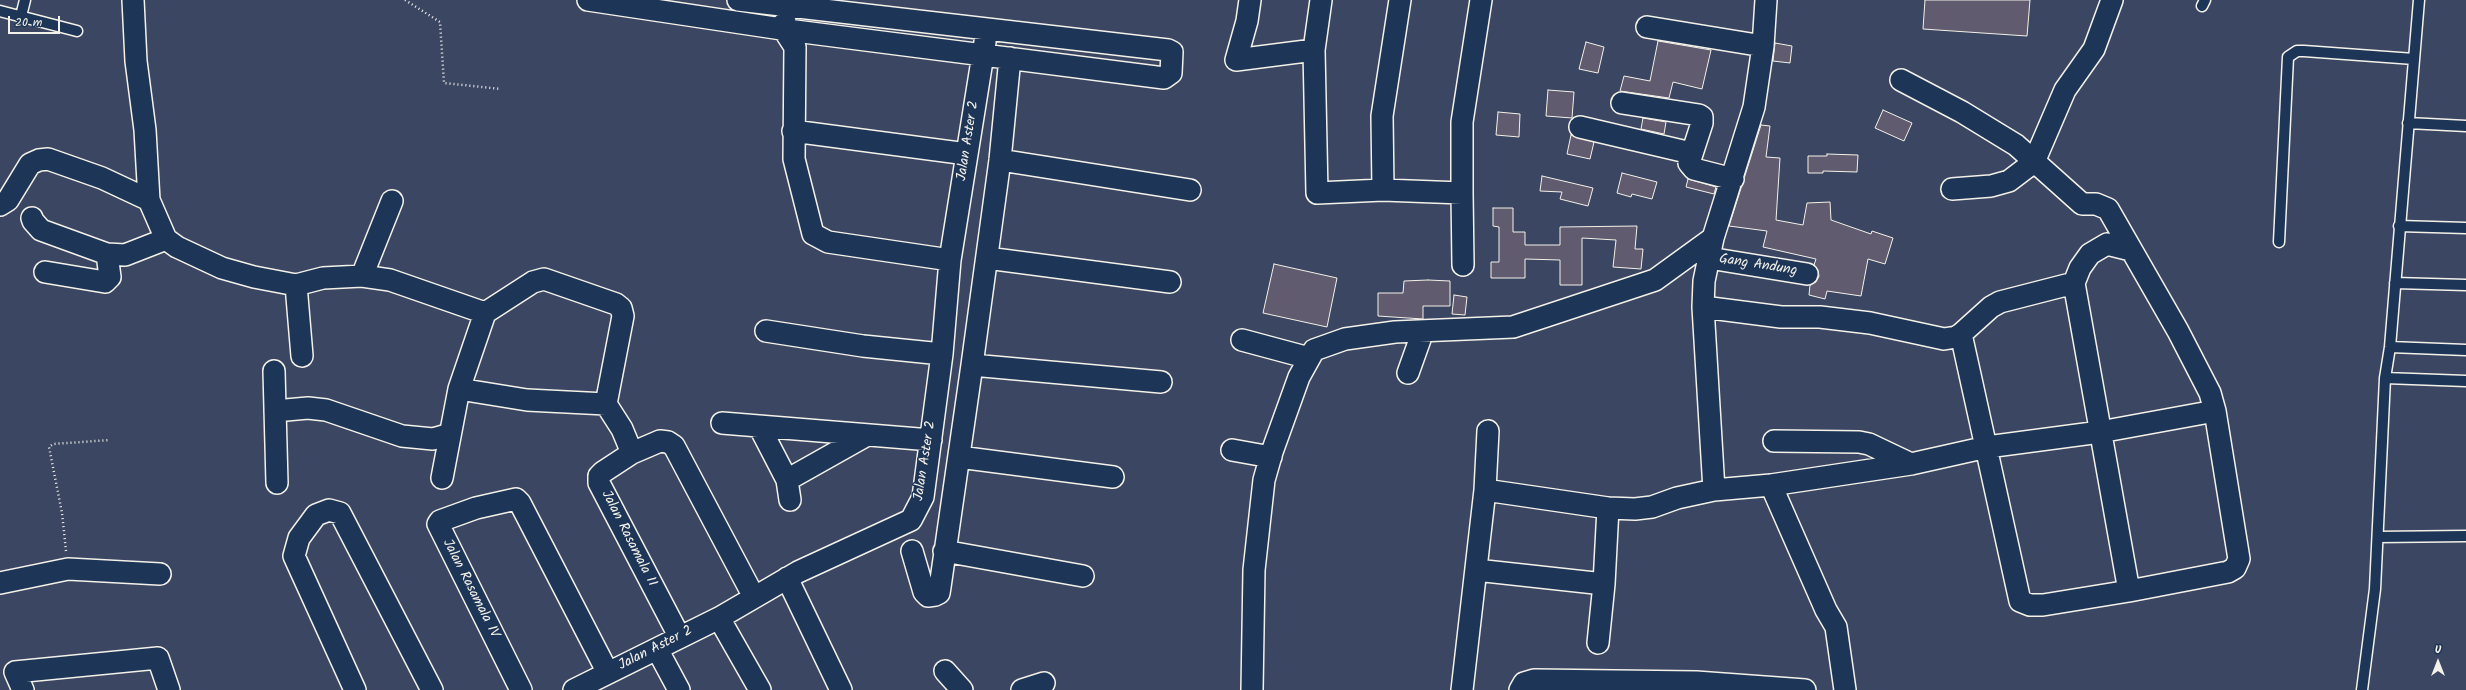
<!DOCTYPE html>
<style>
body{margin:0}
#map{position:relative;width:2466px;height:690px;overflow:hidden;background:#2a3d5c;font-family:Kalam,sans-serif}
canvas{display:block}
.north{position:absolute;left:2418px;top:642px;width:40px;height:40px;-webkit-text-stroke:3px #1d3557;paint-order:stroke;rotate:0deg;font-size:11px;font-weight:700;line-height:16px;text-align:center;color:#f4f1e8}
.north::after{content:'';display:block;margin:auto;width:14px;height:18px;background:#f4f1e8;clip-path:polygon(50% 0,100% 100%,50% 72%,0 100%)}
.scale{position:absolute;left:8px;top:16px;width:52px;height:18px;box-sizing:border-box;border:2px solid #f4f1e8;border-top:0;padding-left:5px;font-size:12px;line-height:14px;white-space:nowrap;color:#f4f1e8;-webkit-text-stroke:3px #1d3557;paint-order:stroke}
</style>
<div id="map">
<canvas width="2466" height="690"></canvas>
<div class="north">U</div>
<div class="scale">20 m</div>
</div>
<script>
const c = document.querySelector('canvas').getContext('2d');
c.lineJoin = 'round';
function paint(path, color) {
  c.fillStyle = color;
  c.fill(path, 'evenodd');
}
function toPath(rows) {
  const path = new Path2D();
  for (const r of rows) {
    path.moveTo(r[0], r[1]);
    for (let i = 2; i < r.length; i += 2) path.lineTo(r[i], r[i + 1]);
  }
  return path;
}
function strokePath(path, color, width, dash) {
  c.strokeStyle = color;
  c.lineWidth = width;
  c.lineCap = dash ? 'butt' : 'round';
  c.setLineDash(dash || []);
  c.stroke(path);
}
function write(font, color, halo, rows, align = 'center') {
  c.font = font + ' Kalam,sans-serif';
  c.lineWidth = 3;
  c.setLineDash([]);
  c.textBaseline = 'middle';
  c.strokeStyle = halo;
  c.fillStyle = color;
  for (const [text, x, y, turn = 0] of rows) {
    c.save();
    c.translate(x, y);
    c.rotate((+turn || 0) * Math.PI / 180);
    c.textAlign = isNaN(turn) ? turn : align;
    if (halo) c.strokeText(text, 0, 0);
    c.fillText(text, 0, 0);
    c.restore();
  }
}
const built = toPath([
 [0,0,2466,0,2466,690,0,690]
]);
const building = toPath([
 [1925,0,2030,0,2027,36,1923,29,1925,0],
 [1658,41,1711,50,1702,89,1673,82,1669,98,1620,91,1624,76,1650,81,1658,41],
 [1586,42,1604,47,1598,73,1579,69,1586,42],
 [1775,43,1792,46,1790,63,1773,61,1775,43],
 [1548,90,1574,92,1572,118,1546,116,1548,90],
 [1883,110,1912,123,1904,141,1875,128,1883,110],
 [1498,112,1520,114,1519,137,1496,135,1498,112],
 [1643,118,1666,122,1664,134,1641,129,1643,118],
 [1761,125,1770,126,1766,157,1780,158,1776,220,1803,225,1807,203,1830,202,1831,220,1871,234,1872,231,1893,238,1885,264,1868,259,1861,296,1827,291,1825,299,1809,295,1810,285,1816,282,1819,276,1818,270,1814,265,1816,259,1763,247,1767,231,1729,226,1761,125],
 [1571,135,1594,142,1590,159,1567,154,1571,135],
 [1827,154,1858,155,1857,172,1823,171,1823,173,1808,173,1808,156,1827,156,1827,154],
 [1622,173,1657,182,1652,199,1632,194,1631,197,1617,193,1622,173],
 [1542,176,1593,188,1588,206,1560,199,1562,192,1540,191,1542,176],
 [1688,179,1716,187,1714,194,1686,187,1688,179],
 [1493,208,1513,208,1513,232,1525,232,1525,245,1560,245,1560,227,1637,226,1635,249,1643,249,1641,269,1613,267,1616,240,1582,238,1582,285,1560,285,1560,260,1525,259,1525,278,1491,278,1491,262,1499,262,1499,227,1493,226,1493,208],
 [1274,264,1337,278,1327,327,1263,313,1274,264],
 [1428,280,1450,281,1450,306,1423,306,1423,319,1378,316,1378,293,1403,293,1404,281,1428,280],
 [1454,295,1467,297,1465,315,1452,314,1454,295]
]);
const path = toPath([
 [405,0,440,22,444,83,501,89],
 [66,551,62,513,49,447,53,444,110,440]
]);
const service = toPath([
 [2202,6,2205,0],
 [0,11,77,31],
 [21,16,25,0],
 [2408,123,2466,126],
 [2399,226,2466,228],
 [2279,242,2288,57,2297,51,2304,51,2414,59],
 [2395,283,2466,285],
 [2390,347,2466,350],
 [2385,378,2466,381],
 [2378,537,2466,536],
 [2362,690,2375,589,2385,378,2390,347,2419,0]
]);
const minor = toPath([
 [133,0,136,61,145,130,149,200,166,239,177,247,222,268,254,277,296,285,323,278,362,276,390,280,485,313,533,282,544,279,616,304,621,308,623,316,606,404,622,429,632,453],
 [588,0,795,31,1164,78,1171,73,1172,52,1168,50,738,0],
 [1250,0,1247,21,1236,60,1314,50],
 [1321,0,1314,50,1317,193,1383,190,1462,193,1462,122,1481,0],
 [1766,0,1763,46,1754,107,1713,238,1704,281,1703,307,1714,490,1771,485,1911,464,1987,447,2100,432,2215,411,2210,393,2178,331,2108,209,2096,204,2082,204,2016,145,1962,112,1901,80],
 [785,22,784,30,795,47,794,159,813,234,828,242,950,260],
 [1647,27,1763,46],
 [1622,103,1699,115,1702,117,1702,123,1689,163,1694,169,1733,179],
 [1580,127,1691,153],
 [793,131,967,154],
 [1000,160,1190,190],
 [1952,189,1991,186,2009,181,2034,162,2065,90,2094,49,2112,0],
 [1383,190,1382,116,1400,0],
 [1462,193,1463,265],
 [0,205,8,200,30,164,39,160,48,159,102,178,149,200],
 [32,218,33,221,41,230,107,254,125,255,166,239],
 [987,258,1170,282],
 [1709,258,1807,274],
 [45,272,105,282,110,277,107,254],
 [362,276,392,201],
 [296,285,302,356],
 [1703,307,1781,317,1820,317,1870,323,1944,339,1956,337,1961,334,1991,307,2000,302,2074,283],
 [766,331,863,346,942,354],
 [1961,334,2020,601,2030,605,2043,605,2129,591,2228,572,2235,568,2239,559,2215,411],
 [1242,340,1309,358],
 [972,365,1161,382],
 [274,371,277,483],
 [1408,373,1423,331],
 [459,389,527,400,606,404],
 [275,411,308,408,326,410,402,436,433,439,450,434],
 [722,423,931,440],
 [759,426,787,480,790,500],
 [1774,441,1859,442,1869,444,1911,464],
 [1232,450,1271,457],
 [959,457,1113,477],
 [442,478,459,389,485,313],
 [787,480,867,435],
 [1771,485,1826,610,1836,627,1845,690],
 [1485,490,1608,508,1635,509,1652,507,1677,498,1714,490],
 [912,551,924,592,928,596,935,595,939,593,940,587,972,365,1000,160,1010,58],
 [944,551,1083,576],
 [1476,570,1604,584],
 [787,578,841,690],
 [0,583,68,569,160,574],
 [2129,591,2074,283,2080,268,2090,254,2107,244,2131,250],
 [719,618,760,690],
 [679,636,599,483,599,476,603,472,632,453,660,441,668,442,674,446,754,597],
 [1598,643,1604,584,1608,508],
 [657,649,679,690],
 [945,671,962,690],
 [23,690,15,672,158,658,169,690],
 [355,690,294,556,299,538,316,515,329,510,340,513,432,690],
 [521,690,438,524,440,521,476,508,516,499,520,503,608,673],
 [574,690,719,618,798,572,911,520,923,497,942,354,950,260,985,42],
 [1022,690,1044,683],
 [1252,690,1254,570,1264,480,1272,452,1299,377,1314,350,1345,339,1395,332,1513,327,1655,280,1713,238],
 [1462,690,1485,490,1488,431],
 [1520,690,1524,683,1534,680,1696,682,1805,690]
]);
const streetNames = [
 ["Jalan Aster 2",969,141,-81],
 ["Gang Andung",1758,266,9],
 ["Jalan Aster 2",926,461,-81],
 ["Jalan Rasamala II",628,539,63],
 ["Jalan Rasamala IV",470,589,63],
 ["Jalan Aster 2",656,649,-27]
];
paint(built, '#3a4662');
paint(building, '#605b6f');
strokePath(building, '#f4f1e8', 1);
strokePath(service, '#f4f1e8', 13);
strokePath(minor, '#f4f1e8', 24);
strokePath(path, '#f4f1e8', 2.5, [1, 3]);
strokePath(service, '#1d3557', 10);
strokePath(minor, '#1d3557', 21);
write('14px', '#f4f1e8', '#1d3557', streetNames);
</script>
